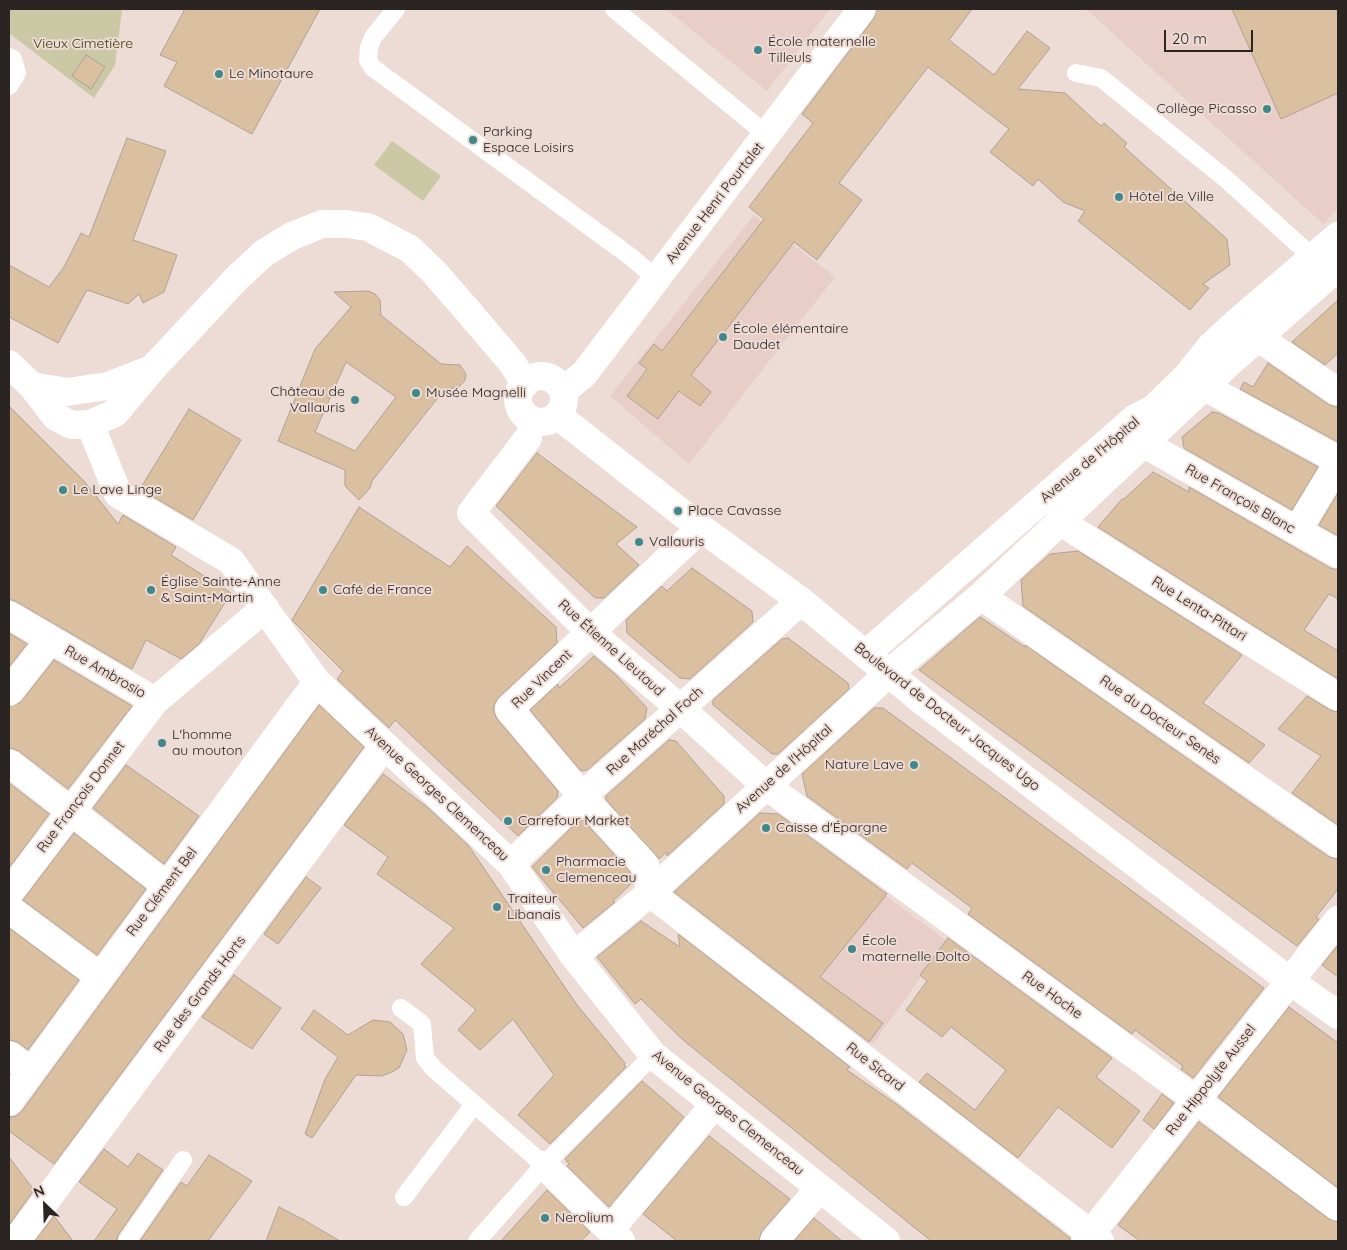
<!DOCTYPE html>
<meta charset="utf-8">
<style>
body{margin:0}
#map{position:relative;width:1347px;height:1250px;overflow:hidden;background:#eddbd5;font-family:Quicksand,sans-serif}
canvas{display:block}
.frame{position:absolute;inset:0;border:10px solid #2a2422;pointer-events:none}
.north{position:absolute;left:20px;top:1180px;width:50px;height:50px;-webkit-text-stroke:4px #eddbd5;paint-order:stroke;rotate:336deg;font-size:14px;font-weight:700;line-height:20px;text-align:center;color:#2a2422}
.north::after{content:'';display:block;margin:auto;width:18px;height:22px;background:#2a2422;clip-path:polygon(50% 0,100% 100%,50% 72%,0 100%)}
.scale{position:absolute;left:1164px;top:30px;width:89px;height:22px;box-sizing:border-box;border:2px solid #2a2422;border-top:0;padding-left:6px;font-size:15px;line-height:18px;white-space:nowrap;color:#2a2422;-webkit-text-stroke:4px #eddbd5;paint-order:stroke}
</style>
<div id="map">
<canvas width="1347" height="1250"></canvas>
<div class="frame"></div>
<div class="north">N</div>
<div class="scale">20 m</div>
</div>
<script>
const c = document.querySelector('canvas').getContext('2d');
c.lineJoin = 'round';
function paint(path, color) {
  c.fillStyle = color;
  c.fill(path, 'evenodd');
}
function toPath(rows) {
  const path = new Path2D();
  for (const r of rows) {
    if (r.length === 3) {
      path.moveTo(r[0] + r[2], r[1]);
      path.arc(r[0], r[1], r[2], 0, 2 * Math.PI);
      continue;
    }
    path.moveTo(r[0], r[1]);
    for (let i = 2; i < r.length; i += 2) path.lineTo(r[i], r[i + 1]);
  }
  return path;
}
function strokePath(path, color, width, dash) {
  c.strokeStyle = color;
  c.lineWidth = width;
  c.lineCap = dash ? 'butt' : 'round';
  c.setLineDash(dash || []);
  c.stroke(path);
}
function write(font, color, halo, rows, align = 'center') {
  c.font = font + ' Quicksand,sans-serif';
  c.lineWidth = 4;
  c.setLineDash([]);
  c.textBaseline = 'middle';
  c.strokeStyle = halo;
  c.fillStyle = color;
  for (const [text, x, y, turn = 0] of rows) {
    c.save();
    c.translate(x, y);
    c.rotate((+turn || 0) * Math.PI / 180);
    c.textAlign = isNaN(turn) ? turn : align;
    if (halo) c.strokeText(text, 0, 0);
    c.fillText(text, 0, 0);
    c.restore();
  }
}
const built = toPath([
 [666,9,830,9,767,91],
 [1086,9,1338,9,1338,209,1323,224],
 [754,215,835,277,689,464,610,396],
 [836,859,947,941,873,1044,757,958]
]);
const green = toPath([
 [9,9,122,9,115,65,94,98,9,33],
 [392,141,441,176,423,201,374,165]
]);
const building = toPath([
 [185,9,320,9,252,134,164,86,177,62,160,55,185,9],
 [877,9,972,9,949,40,994,75,1027,31,1050,48,1018,89,1065,93,1101,126,1104,123,1127,143,1124,147,1227,239,1230,265,1203,284,1209,288,1190,310,1078,221,1085,211,1063,202,1038,179,1033,186,990,152,1009,129,928,67,839,183,862,200,817,260,794,242,691,375,711,392,700,406,679,391,658,419,627,396,647,369,639,363,654,344,662,351,764,219,749,207,813,123,802,114,874,18,877,9],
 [1232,9,1338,9,1338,93,1281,119,1232,9],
 [86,55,105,67,91,89,72,76,86,55],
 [127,138,166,151,133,240,177,255,164,292,143,303,139,294,128,304,87,290,58,343,9,317,9,265,49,287,64,267,81,233,89,237,127,138],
 [368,291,375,294,380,300,381,315,441,364,460,365,466,374,465,380,459,387,444,390,372,481,370,488,359,500,345,486,345,470,278,441,315,349,351,307,334,292,368,291],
 [346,362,396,397,355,451,315,432,346,362],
 [1338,300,1338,353,1325,365,1292,342,1338,300],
 [1268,363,1329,405,1338,407,1338,442,1240,389,1244,382,1253,387,1268,363],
 [9,406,84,481,118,524,123,515,176,547,171,555,231,593,199,644,181,659,146,640,132,669,17,602,9,599,9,406],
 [189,409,241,440,193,520,140,489,189,409],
 [1212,412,1219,413,1318,467,1292,510,1184,448,1182,437,1212,412],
 [537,453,637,527,616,544,639,565,604,598,595,598,496,506,537,453],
 [1153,472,1189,492,1189,487,1330,568,1338,570,1338,599,1329,594,1304,630,1338,651,1338,679,1098,527,1122,499,1124,499,1153,472],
 [1338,493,1338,536,1319,525,1338,493],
 [359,507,450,567,467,546,556,627,557,643,498,698,494,705,494,712,497,719,558,791,557,798,518,836,395,720,389,728,337,679,343,671,292,620,359,507],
 [1078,551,1242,655,1203,703,1265,745,1249,763,1023,606,1021,580,1050,554,1078,551],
 [692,568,752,611,753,622,690,679,680,678,627,633,626,620,662,586,667,591,692,568],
 [980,617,1025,647,1025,645,1272,818,1329,857,1338,859,1338,889,1316,917,1319,919,1297,946,919,670,980,617],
 [9,633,27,644,9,667,9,633],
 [788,638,848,683,849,689,778,754,772,754,713,705,713,700,782,639,788,638],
 [594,656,615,674,647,708,645,719,587,770,581,771,530,710,558,684,559,688,594,656],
 [54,660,132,706,68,789,19,751,9,748,9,707,21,702,54,660],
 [1307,696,1330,710,1338,712,1338,825,1292,793,1321,756,1278,729,1307,696],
 [319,705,364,747,54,1164,9,1131,9,1117,16,1116,22,1111,319,705],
 [874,708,883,708,1264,988,1193,1078,1181,1069,1183,1066,1135,1030,1132,1034,968,914,972,908,912,863,907,869,807,796,802,774,874,708],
 [669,740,676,741,724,796,724,804,667,856,667,852,659,859,606,800,606,796,669,740],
 [126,765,199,816,164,864,93,808,126,765],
 [383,774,427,807,468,845,577,1005,625,1063,624,1065,626,1067,550,1144,518,1115,554,1075,513,1019,480,1050,458,1030,476,1010,421,964,454,928,377,874,388,857,344,825,383,774],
 [9,783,49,814,9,868,9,783],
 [760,813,778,814,887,894,820,977,883,1023,869,1042,674,892,760,813],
 [579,820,584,821,630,872,632,883,613,901,615,902,583,928,532,867,579,820],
 [74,833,146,889,97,955,23,900,74,833],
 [306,877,321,888,278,944,264,934,306,877],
 [641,921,680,947,678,934,850,1067,847,1070,899,1106,1070,1238,1070,1241,931,1241,683,1040,641,999,635,1004,597,957,641,921],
 [9,928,79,980,28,1050,18,1042,9,1040,9,928],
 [948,938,1112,1058,1096,1077,1140,1111,1112,1148,1058,1107,1018,1158,919,1082,927,1073,975,1110,1006,1070,951,1027,942,1037,906,1010,927,981,920,975,948,938],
 [1338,945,1338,977,1322,965,1338,945],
 [234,975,281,1008,252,1049,202,1017,234,975],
 [1289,1007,1338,1043,1338,1188,1218,1097,1289,1007],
 [314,1010,348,1035,373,1020,390,1022,403,1034,407,1050,399,1068,390,1073,381,1076,356,1075,312,1138,305,1134,325,1079,338,1057,301,1029,314,1010],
 [642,1081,684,1117,609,1207,567,1166,569,1164,565,1159,642,1081],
 [1162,1094,1174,1103,1154,1129,1143,1120,1162,1094],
 [1199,1122,1329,1219,1338,1222,1338,1241,1140,1241,1118,1225,1199,1122],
 [709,1136,790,1199,762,1231,759,1241,677,1241,643,1214,709,1136],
 [104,1149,128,1167,138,1153,163,1170,118,1235,117,1241,94,1241,117,1209,79,1182,104,1149],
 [209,1155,252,1181,208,1241,140,1241,181,1182,187,1186,209,1155],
 [9,1157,34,1190,9,1225,9,1157],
 [547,1190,590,1232,581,1241,501,1241,547,1190],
 [279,1207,304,1220,340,1241,266,1241,279,1207],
 [54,1216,73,1241,35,1241,54,1216],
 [814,1218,842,1241,794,1241,814,1218]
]);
const lane = toPath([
 [396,9,374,36,369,47,368,60,373,68,631,257,657,279],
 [614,9,767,135],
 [9,57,13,59,17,73,9,86],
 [1076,73,1101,78,1226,179,1319,263],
 [401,1008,422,1024,425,1058,434,1069,544,1165],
 [404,1197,473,1106],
 [127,1241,183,1160],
 [477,1241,544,1165,653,1055]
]);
const street = toPath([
 [1244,328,1338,392],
 [1203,386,1338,460],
 [563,391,584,374,862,9],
 [90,424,118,494,231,561,317,682,511,864,574,956,653,1055,886,1241],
 [528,438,471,513,590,632,680,708,765,785,1195,1099,1338,1207],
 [1143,443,1338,554],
 [1059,521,1338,697],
 [701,528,509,709,582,796,645,865,650,893,1100,1241],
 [1297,531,1338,463],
 [981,596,1338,844],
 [9,615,155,701,265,608],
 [866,654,1134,419,1153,409,1187,376,1211,346,1236,323,1338,236],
 [9,692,50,640],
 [9,763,167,886],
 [511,864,582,796,801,601],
 [9,893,155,701],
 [9,909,99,976],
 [574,956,650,893,889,673,981,596,1228,364,1338,267],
 [9,1055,31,1071],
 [9,1102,317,682],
 [544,1165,621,1241],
 [610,1230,715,1104],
 [16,1241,384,746],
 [774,1241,820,1188],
 [1085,1241,1338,920]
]);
const secondary = toPath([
 [9,364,32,386,56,417,72,425,90,424,115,413,152,369,237,278,264,253,292,236,322,224,346,224,368,227,410,249,433,271,467,310,513,364,525,384],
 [541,399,23],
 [32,386,67,392,108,386,149,370],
 [557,415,701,528,801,601,921,700,1290,981,1338,1015]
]);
const markers = [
 [758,50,5,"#40888b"],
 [219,74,5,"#40888b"],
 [1267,109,5,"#40888b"],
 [473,140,5,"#40888b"],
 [1119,197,5,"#40888b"],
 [723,337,5,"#40888b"],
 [416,393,5,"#40888b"],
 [355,400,5,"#40888b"],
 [63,490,5,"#40888b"],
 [678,511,5,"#40888b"],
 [639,542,5,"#40888b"],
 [151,590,5,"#40888b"],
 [323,590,5,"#40888b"],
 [162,743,5,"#40888b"],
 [914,765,5,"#40888b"],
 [508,821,5,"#40888b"],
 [766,828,5,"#40888b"],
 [546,870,5,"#40888b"],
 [497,907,5,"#40888b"],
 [852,949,5,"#40888b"],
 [545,1218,5,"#40888b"]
];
const poiNames = [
 ["École maternelle",768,42],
 ["Tilleuls",768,58],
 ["Le Minotaure",229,74],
 ["Collège Picasso",1257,109,"right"],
 ["Parking",483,132],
 ["Espace Loisirs",483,148],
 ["Hôtel de Ville",1129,197],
 ["École élémentaire",733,329],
 ["Daudet",733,345],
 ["Château de",345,392,"right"],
 ["Vallauris",345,408,"right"],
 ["Musée Magnelli",426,393],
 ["Le Lave Linge",73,490],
 ["Place Cavasse",688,511],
 ["Vallauris",649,542],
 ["Église Sainte-Anne",161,582],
 ["& Saint-Martin",161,598],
 ["Café de France",333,590],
 ["L'homme",172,735],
 ["au mouton",172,751],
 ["Nature Lave",904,765,"right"],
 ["Carrefour Market",518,821],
 ["Caisse d'Épargne",776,828],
 ["Pharmacie",556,862],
 ["Clemenceau",556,878],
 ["Traiteur",507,899],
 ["Libanais",507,915],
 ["École",862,941],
 ["maternelle Dolto",862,957],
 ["Nerolium",555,1218]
];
const parkNames = [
 ["Vieux Cimetière",83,44]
];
const streetNames = [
 ["Avenue Henri Pourtalet",715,203,-52],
 ["Avenue de l'Hôpital",1090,460,-40],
 ["Rue François Blanc",1240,499,30],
 ["Rue Lenta-Pittari",1199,609,32],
 ["Rue Étienne Lieutaud",611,648,42],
 ["Rue Ambrosio",105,672,30],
 ["Rue Vincent",542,679,-44],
 ["Boulevard de Docteur Jacques Ugo",947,717,38],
 ["Rue du Docteur Senès",1160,720,35],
 ["Rue Maréchal Foch",655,731,-42],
 ["Avenue de l'Hôpital",784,769,-42],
 ["Avenue Georges Clemenceau",437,794,43],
 ["Rue François Donnet",81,797,-53],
 ["Rue Clément Bel",162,892,-53],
 ["Rue des Grands Horts",200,994,-53],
 ["Rue Hoche",1052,995,36],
 ["Rue Sicard",875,1067,38],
 ["Rue Hippolyte Aussel",1211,1080,-52],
 ["Avenue Georges Clemenceau",728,1113,39]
];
paint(built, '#e8cec6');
paint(green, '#cbc8a6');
paint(building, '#dabfa1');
strokePath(building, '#aca296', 1);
strokePath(lane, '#fff', 18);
strokePath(street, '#fff', 28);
strokePath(secondary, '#fff', 28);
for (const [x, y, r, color] of markers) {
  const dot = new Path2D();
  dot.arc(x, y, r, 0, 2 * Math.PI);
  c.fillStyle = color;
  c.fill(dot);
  strokePath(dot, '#eddbd5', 2);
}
write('14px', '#2a2422', '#eddbd5', poiNames, 'left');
write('14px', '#3c3605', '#eddbd5', parkNames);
write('14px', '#2a2422', '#eddbd5', streetNames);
</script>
